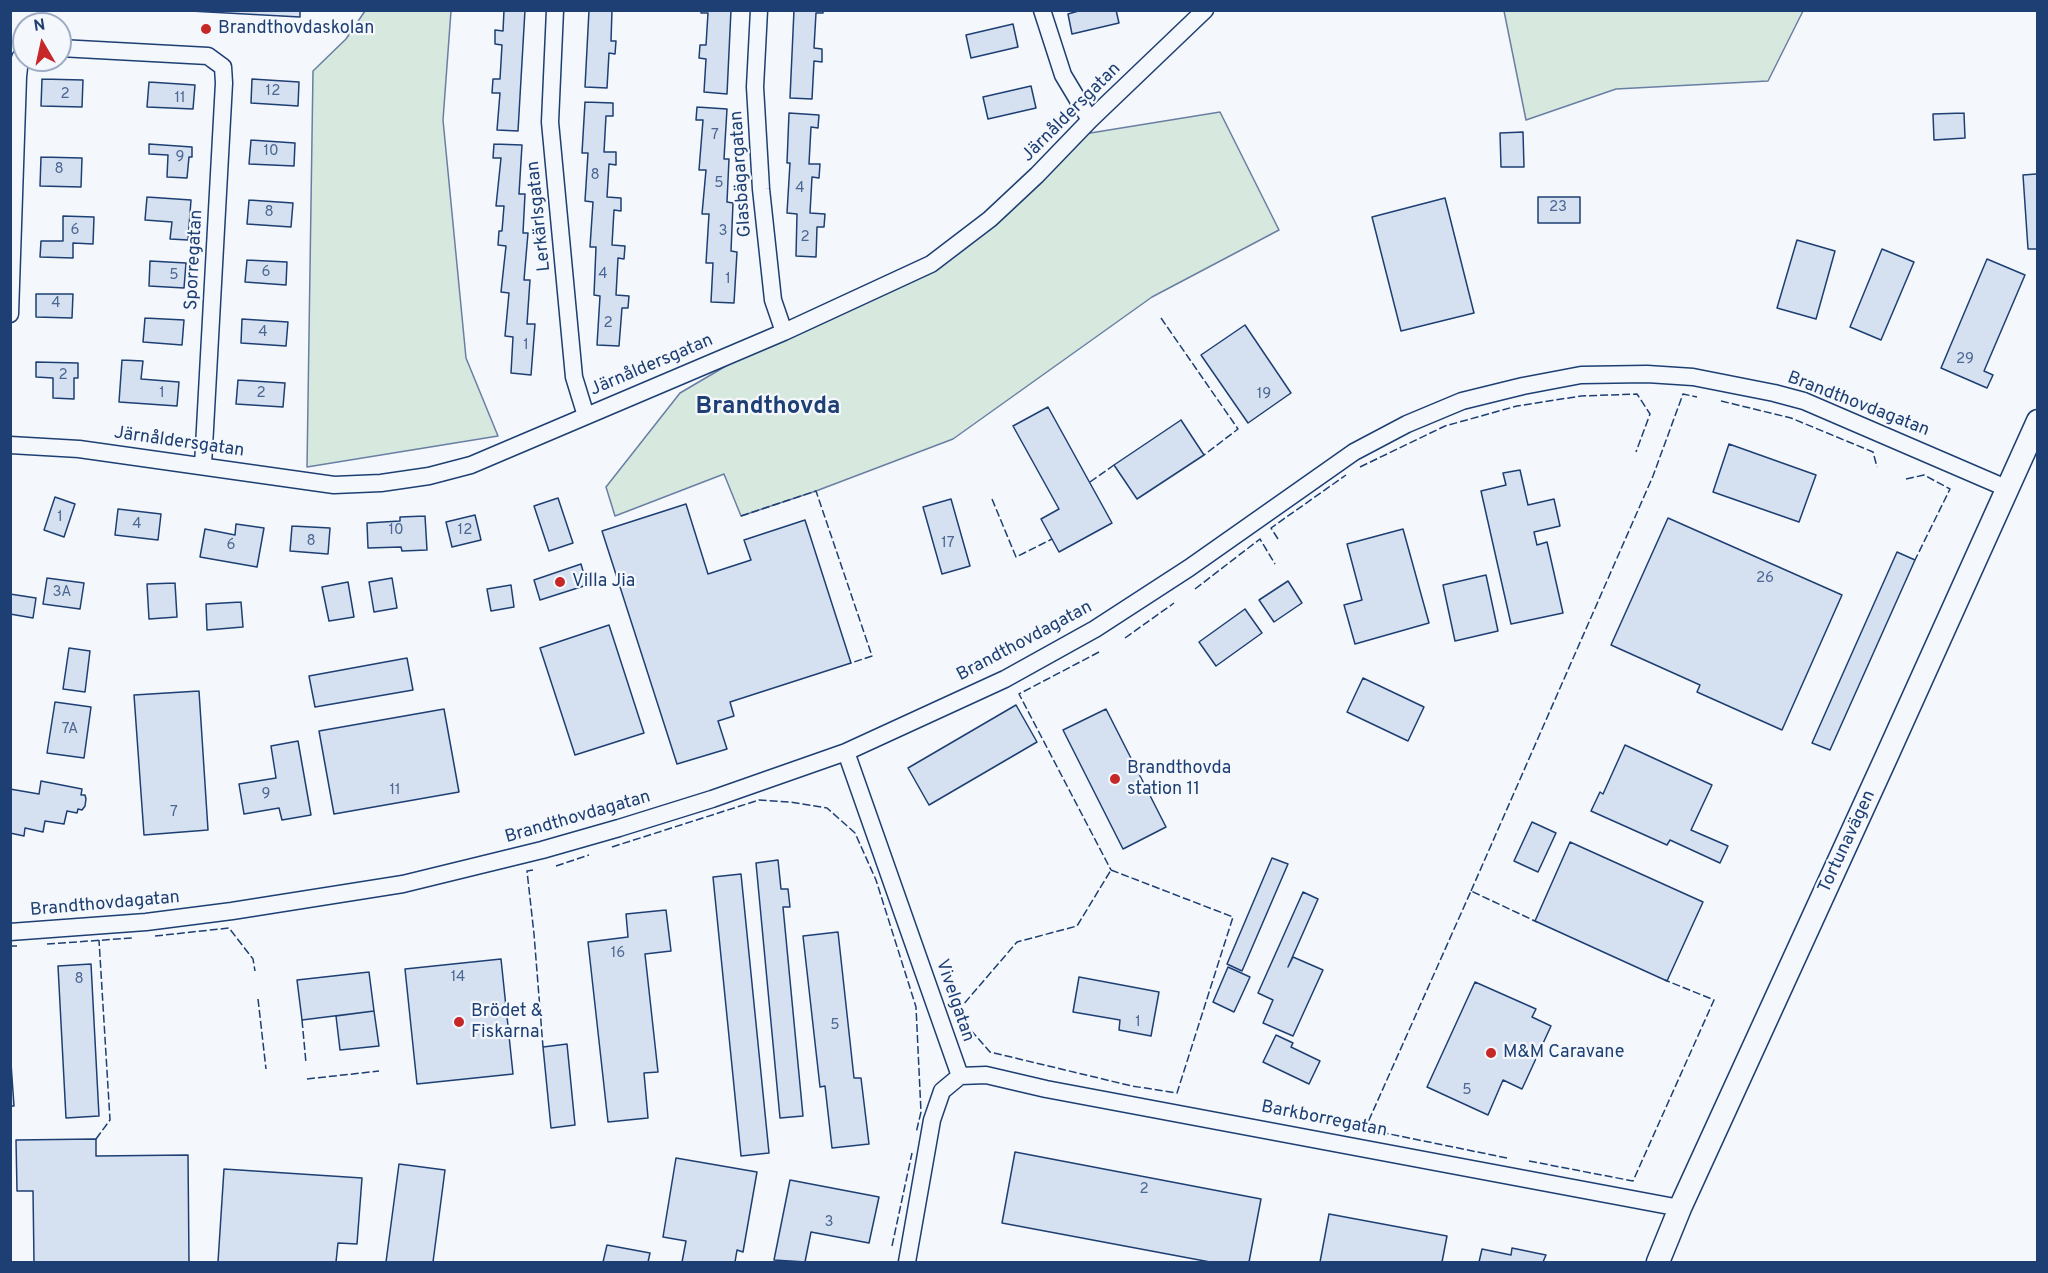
<!DOCTYPE html>
<meta charset="utf-8">
<style>
body{margin:0}
#map{position:relative;width:2048px;height:1273px;overflow:hidden;background:#f4f7fb;font-family:Overpass,sans-serif}
canvas{display:block}
.frame{position:absolute;inset:0;border:12px solid #1d3f73;pointer-events:none}
.north{position:absolute;left:12px;top:12px;width:60px;height:60px;box-sizing:border-box;background:#f4f7fb;border:2px solid #9eadc5;border-radius:50%;rotate:351deg;font-size:16px;font-weight:700;line-height:24px;text-align:center;color:#1d3f73}
.north::after{content:'';display:block;margin:auto;width:21px;height:27px;background:#c62828;clip-path:polygon(50% 0,100% 100%,50% 72%,0 100%)}
</style>
<div id="map">
<canvas width="2048" height="1273"></canvas>
<div class="frame"></div>
<div class="north">N</div>
</div>
<script>
const c = document.querySelector('canvas').getContext('2d');
c.lineJoin = 'round';
function paint(path, color) {
  c.fillStyle = color;
  c.fill(path, 'evenodd');
}
function toPath(rows) {
  const path = new Path2D();
  for (const r of rows) {
    path.moveTo(r[0], r[1]);
    for (let i = 2; i < r.length; i += 2) path.lineTo(r[i], r[i + 1]);
  }
  return path;
}
function strokePath(path, color, width, dash) {
  c.strokeStyle = color;
  c.lineWidth = width;
  c.lineCap = dash ? 'butt' : 'round';
  c.setLineDash(dash || []);
  c.stroke(path);
}
function write(font, color, halo, rows, align = 'center') {
  c.font = font + ' Overpass,sans-serif';
  c.lineWidth = 4.5;
  c.setLineDash([]);
  c.textBaseline = 'middle';
  c.strokeStyle = halo;
  c.fillStyle = color;
  for (const [text, x, y, turn = 0] of rows) {
    c.save();
    c.translate(x, y);
    c.rotate((+turn || 0) * Math.PI / 180);
    c.textAlign = isNaN(turn) ? turn : align;
    if (halo) c.strokeText(text, 0, 0);
    c.fillText(text, 0, 0);
    c.restore();
  }
}
const green = toPath([
 [365,11,451,11,443,120,466,358,498,436,307,467,313,71,346,39,365,11],
 [1504,11,1504,10,1803,11,1768,81,1616,89,1526,120,1504,11],
 [1220,112,1279,230,1152,297,953,439,816,491,741,516,724,474,615,516,606,487,680,393,777,336,940,258,1078,135,1220,112]
]);
const building = toPath([
 [172,10,300,10,300,17,172,10],
 [504,10,525,10,518,131,497,130,500,93,492,93,493,79,500,79,502,45,495,44,495,30,503,31,504,10],
 [589,10,612,10,611,41,616,41,615,54,609,53,607,88,585,87,589,10],
 [701,10,731,10,727,94,704,92,706,59,699,58,700,45,706,45,708,13,701,13,701,10],
 [794,10,823,10,823,13,816,13,814,48,822,49,822,62,814,61,812,99,790,98,794,10],
 [1082,10,1116,10,1119,23,1072,34,1068,14,1082,10],
 [1013,24,1018,47,971,58,966,35,1013,24],
 [42,79,83,80,82,107,41,106,42,79],
 [252,79,299,82,298,106,251,103,252,79],
 [149,82,195,85,193,109,147,107,149,82],
 [1031,86,1036,108,988,119,983,97,1031,86],
 [585,102,613,103,613,116,606,116,604,152,616,152,616,165,609,164,607,197,621,198,621,211,614,210,612,245,625,246,624,259,618,258,616,295,629,296,628,308,622,308,619,346,597,345,600,296,594,295,596,247,590,247,593,202,585,201,588,153,582,153,585,102],
 [697,107,727,109,724,159,729,159,727,202,733,203,731,251,737,252,734,303,711,302,713,263,706,263,709,214,702,214,706,170,699,170,703,120,696,120,697,107],
 [789,113,819,115,818,128,811,127,809,164,820,164,819,178,812,177,810,213,825,214,824,227,817,227,816,257,796,256,797,214,787,213,790,163,787,163,789,113],
 [1964,113,1965,138,1934,140,1933,114,1964,113],
 [1523,132,1524,167,1501,167,1500,133,1523,132],
 [251,140,295,143,294,166,249,164,251,140],
 [149,144,192,147,192,157,189,157,187,178,167,177,168,155,149,154,149,144],
 [494,144,522,145,519,194,525,194,523,233,528,233,524,280,530,280,527,324,535,324,531,375,511,373,513,337,505,336,509,293,501,292,506,246,498,245,499,231,502,231,504,206,496,206,501,158,493,158,494,144],
 [41,157,82,158,81,187,40,186,41,157],
 [2036,174,2038,174,2038,249,2028,249,2023,175,2036,174],
 [147,197,191,200,188,240,170,239,172,222,145,220,147,197],
 [1538,197,1580,197,1580,223,1538,223,1538,197],
 [1445,198,1474,313,1401,331,1372,217,1445,198],
 [249,200,293,203,291,227,247,224,249,200],
 [63,216,94,217,93,244,73,243,73,258,40,257,41,241,63,241,63,216],
 [1797,240,1835,251,1816,319,1777,308,1797,240],
 [1882,249,1914,262,1881,340,1850,327,1882,249],
 [1987,259,2025,275,1984,371,1993,375,1987,388,1941,368,1987,259],
 [247,260,287,262,286,285,245,282,247,260],
 [150,261,186,263,184,288,149,286,150,261],
 [36,294,73,294,72,318,36,317,36,294],
 [145,318,184,320,182,345,143,342,145,318],
 [242,319,288,322,286,346,241,343,242,319],
 [1245,325,1291,393,1248,423,1201,355,1245,325],
 [122,360,143,361,141,379,179,382,177,406,119,402,122,360],
 [36,362,78,363,78,378,74,378,74,399,53,398,53,378,36,377,36,362],
 [238,380,285,383,283,407,236,404,238,380],
 [1048,407,1112,523,1059,552,1041,519,1059,509,1013,426,1048,407],
 [1181,420,1204,455,1137,499,1114,465,1181,420],
 [1729,444,1816,475,1799,522,1713,492,1729,444],
 [1520,470,1528,505,1554,499,1560,526,1534,532,1537,545,1547,542,1563,613,1511,624,1481,491,1506,485,1503,473,1520,470],
 [55,497,75,504,64,537,44,530,55,497],
 [558,498,573,543,549,551,534,506,558,498],
 [951,499,970,566,942,574,923,507,951,499],
 [686,504,708,574,751,560,744,540,805,520,851,663,730,702,734,716,718,721,727,749,677,764,602,531,686,504],
 [118,509,161,514,158,540,115,535,118,509],
 [475,515,481,540,452,547,446,522,475,515],
 [425,516,427,550,402,551,401,547,368,548,367,523,400,521,400,517,425,516],
 [1668,518,1842,595,1782,730,1697,692,1700,685,1611,645,1668,518],
 [236,524,264,528,257,567,200,557,205,529,235,535,236,524],
 [292,526,330,528,328,554,290,551,292,526],
 [1403,529,1429,623,1355,644,1344,605,1362,600,1347,544,1403,529],
 [1897,552,1915,560,1830,750,1812,743,1897,552],
 [581,564,587,585,540,600,534,580,581,564],
 [1486,575,1498,631,1455,641,1443,585,1486,575],
 [47,578,84,583,80,609,43,604,47,578],
 [392,578,397,608,374,612,369,582,392,578],
 [1288,581,1302,603,1274,622,1259,600,1288,581],
 [348,582,354,617,329,621,322,587,348,582],
 [175,583,177,617,149,619,147,584,175,583],
 [511,585,514,607,491,611,487,589,511,585],
 [10,594,36,598,33,618,10,614,10,594],
 [241,602,243,627,207,630,206,604,241,602],
 [1245,609,1262,633,1216,666,1199,642,1245,609],
 [609,625,644,733,575,755,540,648,609,625],
 [69,648,90,651,85,692,63,689,69,648],
 [407,658,413,690,315,707,309,676,407,658],
 [1363,678,1424,707,1408,741,1347,712,1363,678],
 [199,691,208,830,144,835,134,695,199,691],
 [55,702,91,707,84,758,47,753,55,702],
 [1016,705,1037,742,929,805,908,768,1016,705],
 [444,709,459,792,334,814,319,731,444,709],
 [1106,709,1166,827,1123,849,1063,730,1106,709],
 [298,741,311,815,282,820,279,808,244,814,239,784,276,778,271,746,298,741],
 [1625,745,1712,785,1691,830,1728,846,1720,863,1670,840,1667,845,1591,811,1600,792,1603,794,1625,745],
 [41,781,82,789,81,795,85,795,86,799,85,806,82,810,78,809,77,813,67,811,64,824,45,821,43,832,25,828,24,836,10,833,10,789,39,794,41,781],
 [1532,822,1556,833,1538,872,1514,861,1532,822],
 [1570,842,1703,902,1667,981,1535,921,1570,842],
 [1272,858,1288,864,1242,971,1227,964,1272,858],
 [778,860,781,889,788,889,790,907,783,907,803,1116,780,1118,756,863,778,860],
 [741,874,769,1153,741,1156,713,877,741,874],
 [1303,892,1318,899,1288,967,1293,957,1323,970,1293,1036,1263,1023,1273,1000,1258,993,1303,892],
 [666,910,671,951,645,954,658,1072,644,1073,648,1118,608,1122,588,942,628,937,626,914,666,910],
 [838,932,854,1078,861,1078,869,1144,832,1148,825,1086,820,1087,803,936,838,932],
 [501,959,513,1074,417,1084,405,969,501,959],
 [91,964,99,1116,66,1118,58,966,91,964],
 [1228,967,1250,977,1234,1012,1213,1002,1228,967],
 [369,972,374,1011,302,1020,297,980,369,972],
 [1079,977,1159,992,1151,1036,1119,1030,1120,1020,1073,1012,1079,977],
 [1475,982,1536,1009,1532,1017,1551,1026,1522,1089,1503,1080,1488,1115,1427,1087,1475,982],
 [374,1011,379,1046,340,1050,336,1016,374,1011],
 [1276,1035,1293,1043,1291,1047,1320,1061,1309,1084,1263,1062,1276,1035],
 [567,1044,575,1125,551,1128,543,1047,567,1044],
 [10,1049,14,1106,10,1106,10,1049],
 [96,1139,96,1156,188,1155,189,1262,34,1262,33,1191,17,1191,16,1140,96,1139],
 [1015,1152,1261,1199,1249,1262,1210,1262,1002,1223,1015,1152],
 [676,1158,757,1172,743,1252,737,1250,735,1262,682,1262,686,1241,663,1237,676,1158],
 [399,1164,445,1170,433,1262,386,1262,399,1164],
 [224,1169,362,1178,357,1244,338,1243,336,1262,218,1262,224,1169],
 [790,1180,879,1197,869,1243,811,1232,805,1262,774,1260,790,1180],
 [1329,1214,1447,1236,1442,1262,1320,1262,1329,1214],
 [607,1245,650,1253,648,1262,603,1262,607,1245],
 [1512,1248,1546,1255,1543,1262,1479,1262,1482,1249,1511,1255,1512,1248]
]);
const street = toPath([
 [555,10,550,122,574,377,586,416],
 [759,10,755,87,761,189,773,300,784,332],
 [1042,10,1063,75,1090,120],
 [60,48,208,56,223,67,224,83,203,465],
 [10,314,18,77,20,58,24,54],
 [10,445,79,449,334,485,381,483,429,476,471,465,784,332,931,264,990,219,1037,175,1090,120,1205,10],
 [846,752,960,1076,942,1091,932,1120,907,1262],
 [10,932,146,922,232,911,403,884,542,850,619,828,712,799,846,752,1005,679,1095,629,1189,568,1354,452,1407,424,1462,401,1523,386,1581,375,1647,374,1693,377,1774,393,1804,401,2006,488],
 [960,1076,986,1075,1046,1089,1680,1208]
]);
const secondary = toPath([
 [1658,1262,1680,1208,1885,760,2038,421]
]);
const fence = toPath([
 [1161,318,1238,429,1204,455],
 [1721,401,1791,418,1873,452,1877,467],
 [1360,467,1445,426,1517,406,1581,396,1637,394,1650,414,1636,452],
 [1906,479,1924,475,1950,489,1915,560],
 [1090,482,1114,465],
 [992,499,1016,557,1052,539],
 [741,516,816,491,872,656,851,663],
 [1278,539,1271,528,1346,475],
 [1195,589,1260,539,1275,564],
 [1125,638,1174,603],
 [1099,652,1019,694,1111,870],
 [612,847,759,800,790,802,827,808,855,833,876,880,916,1007,921,1112,916,1133],
 [556,866,589,855],
 [533,870,527,871,534,934,543,1047],
 [1111,870,1233,917,1177,1093,1132,1086,990,1052,956,1013,1017,942,1077,926,1111,870],
 [1471,891,1653,476,1683,394,1697,397],
 [155,936,229,928,253,959,255,971],
 [47,944,132,938],
 [10,946,17,946],
 [258,999,266,1069],
 [302,1020,306,1063],
 [307,1079,379,1071],
 [96,1139,110,1120,99,940],
 [1507,1158,1365,1129,1471,891,1537,922],
 [1529,1161,1633,1181,1714,1000,1665,980],
 [892,1246,912,1153]
]);
const markers = [
 [206,29,6,"#c62828"],
 [560,582,6,"#c62828"],
 [1115,779,6,"#c62828"],
 [459,1022,6,"#c62828"],
 [1491,1053,6,"#c62828"]
];
const numberNames = [
 ["12",273,92],
 ["2",65,95],
 ["11",180,99],
 ["7",715,136],
 ["10",271,152],
 ["9",180,158],
 ["8",59,170],
 ["8",595,176],
 ["5",719,184],
 ["4",800,189],
 ["23",1558,208],
 ["8",269,213],
 ["6",75,231],
 ["3",723,232],
 ["2",805,238],
 ["6",266,273],
 ["4",603,275],
 ["5",174,276],
 ["1",728,280],
 ["4",56,304],
 ["2",608,324],
 ["4",263,333],
 ["1",526,346],
 ["29",1965,360],
 ["2",63,376],
 ["1",162,394],
 ["2",261,394],
 ["19",1264,395],
 ["1",60,518],
 ["4",137,525],
 ["10",396,531],
 ["12",465,531],
 ["8",311,542],
 ["17",948,544],
 ["6",231,546],
 ["26",1765,579],
 ["3A",62,593],
 ["7A",70,730],
 ["11",395,791],
 ["9",266,795],
 ["7",174,813],
 ["16",618,954],
 ["14",458,978],
 ["8",79,980],
 ["1",1138,1023],
 ["5",835,1026],
 ["5",1467,1091],
 ["2",1144,1190],
 ["3",829,1223]
];
const poiNames = [
 ["Brandthovdaskolan",218,29],
 ["Villa Jia",572,582],
 ["Brandthovda",1127,769],
 ["station 11",1127,790],
 ["Brödet &",471,1012],
 ["Fiskarna",471,1033],
 ["M&M Caravane",1503,1053]
];
const streetNames = [
 ["Järnåldersgatan",1072,113,-45],
 ["Glasbägargatan",742,174,-94],
 ["Lerkärlsgatan",540,216,-96],
 ["Sporregatan",195,260,-87],
 ["Järnåldersgatan",652,366,-23],
 ["Brandthovdagatan",1858,405,21],
 ["Järnåldersgatan",179,443,8],
 ["Brandthovdagatan",1025,642,-28],
 ["Brandthovdagatan",578,818,-16],
 ["Tortunavägen",1848,842,-65],
 ["Brandthovdagatan",105,905,-5],
 ["Vivelgatan",954,1001,71],
 ["Barkborregatan",1324,1120,11]
];
const districtNames = [
 ["Brandthovda",768,408]
];
paint(green, '#d7e8df');
strokePath(green, '#687fa3', 1.5);
paint(building, '#d5e0f0');
strokePath(building, '#1d3f73', 1.5);
strokePath(street, '#1d3f73', 19);
strokePath(secondary, '#1d3f73', 25);
strokePath(street, '#f4f7fb', 16);
strokePath(secondary, '#f4f7fb', 22);
strokePath(fence, '#1d3f73', 1.5, [8, 3]);
for (const [x, y, r, color] of markers) {
  const dot = new Path2D();
  dot.arc(x, y, r, 0, 2 * Math.PI);
  c.fillStyle = color;
  c.fill(dot);
  strokePath(dot, '#f4f7fb', 2);
}
write('15px', '#4b6792', null, numberNames);
write('18px', '#1d3f73', '#f4f7fb', poiNames, 'left');
write('18px', '#1d3f73', '#f4f7fb', streetNames);
write('bold 24px', '#1d3f73', '#f4f7fb', districtNames);
</script>
